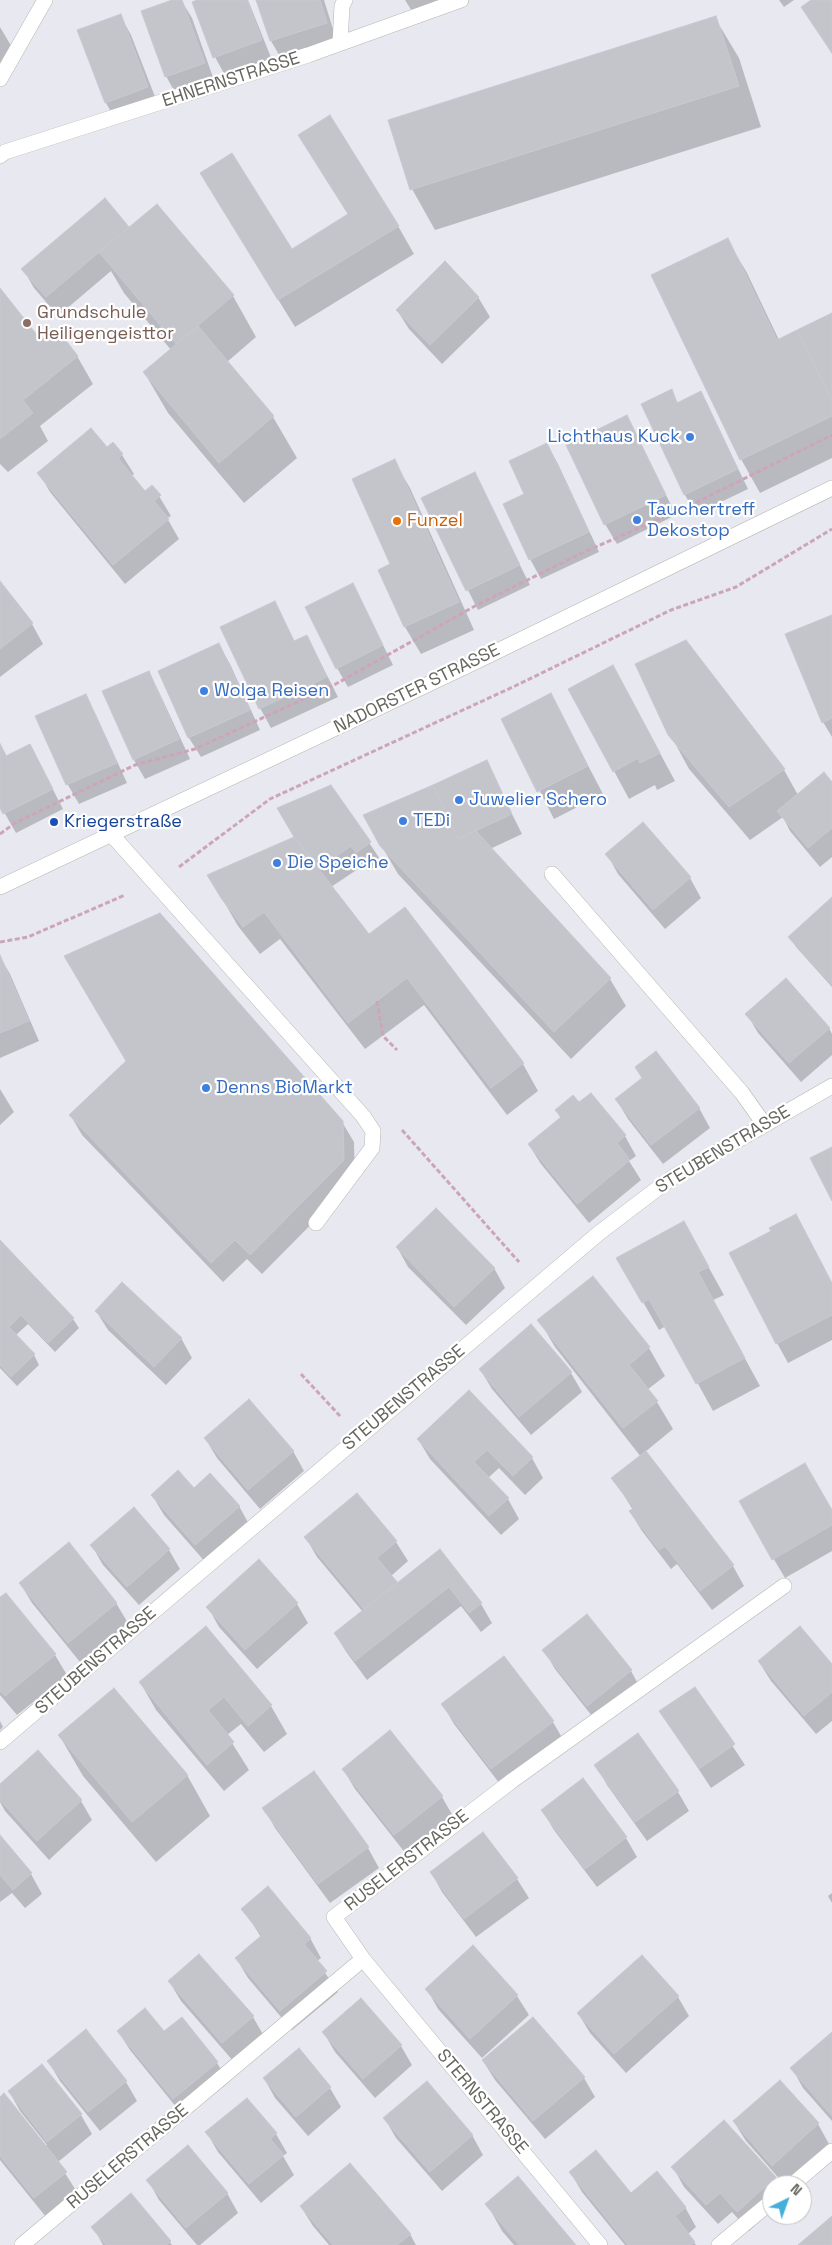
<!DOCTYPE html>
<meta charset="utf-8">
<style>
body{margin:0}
#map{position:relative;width:832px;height:2245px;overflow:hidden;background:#e8e8f0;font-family:"Space Grotesk",sans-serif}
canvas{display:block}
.north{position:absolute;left:762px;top:2175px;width:50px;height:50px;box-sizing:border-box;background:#fff;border:1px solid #c2c1bf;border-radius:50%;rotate:42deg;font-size:14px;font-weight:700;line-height:20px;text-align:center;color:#66655f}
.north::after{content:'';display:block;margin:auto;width:18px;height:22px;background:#44b0d9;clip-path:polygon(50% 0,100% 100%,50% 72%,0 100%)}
</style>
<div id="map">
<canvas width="832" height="2245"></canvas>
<div class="north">N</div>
</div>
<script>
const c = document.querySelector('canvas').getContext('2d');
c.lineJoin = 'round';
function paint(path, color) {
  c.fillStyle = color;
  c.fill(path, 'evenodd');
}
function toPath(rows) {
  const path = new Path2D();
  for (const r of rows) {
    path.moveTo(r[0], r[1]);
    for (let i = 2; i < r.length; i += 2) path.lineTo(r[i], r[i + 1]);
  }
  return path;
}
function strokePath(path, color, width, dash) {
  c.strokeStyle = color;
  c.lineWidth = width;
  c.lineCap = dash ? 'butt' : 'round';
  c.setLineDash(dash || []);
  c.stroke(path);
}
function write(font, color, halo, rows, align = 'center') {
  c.font = font + ' "Space Grotesk",sans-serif';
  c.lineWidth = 4.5;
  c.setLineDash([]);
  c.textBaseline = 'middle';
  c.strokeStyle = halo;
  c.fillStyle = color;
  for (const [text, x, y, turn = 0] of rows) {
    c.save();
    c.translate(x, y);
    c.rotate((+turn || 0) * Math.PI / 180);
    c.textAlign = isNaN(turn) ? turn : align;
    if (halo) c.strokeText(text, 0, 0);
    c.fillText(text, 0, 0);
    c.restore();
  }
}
const shadow = toPath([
 [175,0,181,0,192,18,215,83,177,96,166,76],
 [200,0,248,0,272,60,226,77,215,57,194,2],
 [258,0,324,0,337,42,282,60,271,41],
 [405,0,462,0,415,16],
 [779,0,794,0,784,7],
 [813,0,832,0,832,54,803,7],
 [120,15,131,35,159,107,117,122,106,103,79,31],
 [715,18,739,58,761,127,435,230,412,189],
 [0,27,13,49,0,68],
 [316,162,398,226,414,254,295,327,201,174,291,250,349,215],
 [105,199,129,229,233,296,256,337,227,362,273,417,297,458,244,503,168,413,144,372,171,350,124,293,111,271,58,316,34,288,23,269],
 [727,239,747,273,779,340,832,315,832,458,760,493,741,459],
 [0,290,41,341,77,356,93,384,40,426,48,441,8,472,0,464],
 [478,297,490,317,442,364,409,329,397,310],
 [671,391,678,403,701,392,748,489,696,514,685,495],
 [627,417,676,515,617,544,605,524],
 [113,444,122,455,134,474,131,476,145,492,159,496,171,516,167,518,179,539,125,584,50,492,39,473,107,449],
 [547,444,558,464,599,552,541,579,530,559,526,494],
 [394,461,410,488,474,630,421,654,405,627,379,570,391,565],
 [474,474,530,585,478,610,422,499],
 [0,583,32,624,43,644,0,677],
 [274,603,295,642,307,636,338,697,271,728,260,708],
 [363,605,393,665,348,687,337,668],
 [832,616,832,737,823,722],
 [685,642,784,770,798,795,832,784,832,857,820,867,790,831,783,817,750,840,689,769,670,734],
 [219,645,230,664,260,730,201,757,189,738,159,672],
 [148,672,159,692,190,759,145,779,134,760],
 [628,694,675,781,657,790,655,785,629,799,614,771],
 [551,695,603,794,554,819,503,719],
 [85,696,96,715,127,783,79,804,68,785,37,717],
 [0,743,7,757,30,745,63,809,16,833,0,805],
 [486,762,522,834,490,849,610,979,626,1006,571,1059,398,874,364,816],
 [331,786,382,862,368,871,364,865,331,887,369,936,523,1064,538,1091,507,1115,424,1005,365,1049,280,939,260,954,238,926,209,876,295,838],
 [643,823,690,878,701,898,665,929,618,874,607,854],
 [832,899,832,987,796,947,790,937],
 [0,957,10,974,39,1041,0,1058],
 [747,1014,829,1028,832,1034,832,1055,801,1082,758,1033],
 [643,1079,699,1108,710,1128,663,1164,628,1119,616,1099],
 [0,1089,14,1112,0,1125],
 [591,1095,625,1136,636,1156,629,1161,641,1180,589,1223,541,1164,529,1145,561,1119,556,1110,579,1104],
 [71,1116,342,1122,354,1142,355,1180,262,1274,247,1259,223,1282,82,1135],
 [796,1215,832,1284,832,1340,788,1363,777,1343,773,1232],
 [0,1242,73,1319,79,1328,55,1352,28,1324,15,1336,34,1355,39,1365,17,1386,0,1368],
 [397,1247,494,1268,505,1288,466,1325,408,1267],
 [699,1250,724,1295,713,1300,760,1386,713,1411,666,1326,659,1330,618,1258],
 [592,1277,649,1348,665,1376,647,1390,657,1402,673,1429,645,1452,733,1566,744,1586,712,1610,677,1564,671,1569,642,1531,630,1512,633,1510,613,1478,641,1457,555,1347,539,1320],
 [96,1311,181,1338,192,1358,166,1385,108,1330],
 [480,1369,571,1373,582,1392,531,1435,492,1389],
 [469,1392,532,1458,543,1478,525,1495,499,1468,488,1478,508,1499,519,1519,501,1535,430,1459,418,1439],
 [205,1438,293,1451,304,1471,260,1509,217,1458],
 [194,1490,239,1506,250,1526,207,1564,164,1515,152,1495],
 [356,1495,396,1542,408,1561,391,1576,398,1584,440,1551,481,1604,492,1623,481,1632,461,1606,367,1680,347,1653,335,1634,363,1612,317,1557,306,1538],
 [740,1502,832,1513,832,1551,785,1578],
 [92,1546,169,1550,180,1569,139,1605,103,1565],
 [20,1583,116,1603,128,1623,80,1662,32,1603],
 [6,1594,55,1655,67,1675,17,1715,0,1695,0,1599],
 [297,1604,308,1623,257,1669,219,1627,208,1607],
 [587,1616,631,1671,642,1691,599,1725,555,1669,544,1650],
 [206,1628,271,1706,287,1734,264,1752,241,1724,227,1735,249,1770,224,1791,156,1710,140,1682],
 [759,1662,832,1666,832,1721,816,1734,771,1681],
 [695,1689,745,1765,711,1788,661,1712],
 [443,1705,553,1722,564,1741,503,1788,454,1724],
 [0,1721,3,1727,0,1730],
 [59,1735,187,1775,210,1816,156,1862,83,1776],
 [596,1765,678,1792,689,1811,647,1841,607,1785],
 [343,1769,442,1797,453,1816,406,1854,355,1789],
 [313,1773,368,1848,379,1868,330,1903,275,1828,264,1808],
 [0,1786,81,1801,92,1820,49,1860,5,1811,0,1802],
 [542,1810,626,1838,637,1857,597,1887,554,1830],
 [483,1833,517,1879,529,1898,476,1937,442,1892,431,1872],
 [0,1837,31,1874,42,1894,25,1908,12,1893,0,1902],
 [832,1893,832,1903,828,1896],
 [243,1909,310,1938,321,1958,317,1961,338,1992,292,2030,248,1978,236,1958,261,1937],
 [169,1981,253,2017,264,2036,234,2062,181,2001],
 [427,1989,517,1996,529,2015,482,2058,438,2009],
 [678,1997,689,2016,626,2073,590,2033,578,2013],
 [181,2019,217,2063,229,2082,185,2118,130,2050,118,2031,164,2033],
 [86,2031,126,2082,137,2101,100,2131,60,2081,48,2061],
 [324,2033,401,2046,412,2065,375,2098,335,2052],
 [832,2034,832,2121,803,2088,792,2068],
 [299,2049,330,2088,341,2107,308,2136,275,2098,264,2078],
 [483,2061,584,2078,595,2097,545,2139,495,2080],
 [42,2065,81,2115,92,2134,58,2162,77,2192,46,2217,0,2160,0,2098,45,2146,47,2145,20,2111,9,2091],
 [780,2081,818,2124,829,2144,784,2184,746,2141,734,2122],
 [385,2119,472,2135,483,2155,442,2191,396,2138],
 [207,2133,276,2134,287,2153,283,2156,294,2175,261,2203,218,2152],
 [673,2167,775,2178,779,2185,772,2185,772,2210,749,2231,732,2212,718,2224,684,2187],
 [570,2172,631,2194,685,2207,696,2227,688,2234,696,2245,625,2245,582,2192],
 [148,2180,227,2193,238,2213,200,2245,197,2245,159,2200],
 [131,2195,170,2242,172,2245,103,2245,93,2227],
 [487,2204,574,2245,514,2245,502,2231],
 [301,2207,410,2234,416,2245,329,2245,313,2226]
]);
const building = toPath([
 [172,0,182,0,205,63,165,77,141,11,172,0],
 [197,0,247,0,262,40,213,58,192,2,197,0],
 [256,0,320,0,327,23,270,41,256,0],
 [811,0,832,0,832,53,801,7,811,0],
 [121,14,148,87,105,103,77,30,121,14],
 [716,16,739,86,410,190,388,120,716,16],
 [330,115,399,226,278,300,200,173,232,153,292,249,348,214,298,135,330,115],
 [105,198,129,227,46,297,21,269,105,198],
 [157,204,234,295,176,344,99,252,157,204],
 [728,238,777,340,797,330,832,401,832,416,740,460,651,275,728,238],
 [445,261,479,297,430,345,396,310,445,261],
 [0,288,41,340,56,328,78,356,23,400,33,413,0,439,0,288],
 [832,313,832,401,797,330,832,313],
 [198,326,274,416,219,463,143,372,198,326],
 [672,389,677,403,701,391,738,469,684,495,641,404,672,389],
 [627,415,666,495,604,525,566,445,627,415],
 [91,428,107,447,113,442,123,454,118,458,145,491,152,485,161,495,154,501,169,519,113,565,37,473,91,428],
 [547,443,589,532,529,560,503,504,524,494,509,461,547,443],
 [395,459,459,602,404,627,378,570,390,564,352,479,395,459],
 [475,472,520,565,466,591,421,498,475,472],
 [0,581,33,623,0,649,0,581],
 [353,583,383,645,336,669,305,607,353,583],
 [275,601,294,641,307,635,327,677,259,709,220,627,275,601],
 [832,615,832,718,822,723,785,634,832,615],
 [686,640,785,769,729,807,668,735,635,664,686,640],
 [219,643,250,710,188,738,158,671,219,643],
 [613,665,660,753,640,763,638,758,613,772,568,689,613,665],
 [149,671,179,739,133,760,102,691,149,671],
 [551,693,588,766,537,792,501,719,551,693],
 [86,694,117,763,66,785,35,716,86,694],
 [0,744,6,756,30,744,53,789,3,814,0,808,0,744],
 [487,760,512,814,458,839,433,785,487,760],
 [824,772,832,782,832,828,808,848,777,811,824,772],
 [331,785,371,842,356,853,351,846,319,868,294,837,277,808,331,785],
 [433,785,458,839,476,831,611,978,554,1032,380,846,363,815,433,785],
 [643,822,691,877,653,910,605,854,643,822],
 [294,837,369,934,405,907,524,1063,491,1088,407,978,348,1023,264,912,243,927,221,898,207,875,294,837],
 [832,897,832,985,788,937,832,897],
 [160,913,343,1121,344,1160,250,1255,235,1240,211,1263,69,1115,126,1061,64,956,160,913],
 [0,955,29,1021,0,1033,0,955],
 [786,978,830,1028,789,1063,745,1014,786,978],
 [656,1051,700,1108,651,1145,615,1099,642,1078,635,1067,656,1051],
 [591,1093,626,1135,617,1143,630,1160,577,1204,528,1144,561,1117,555,1110,573,1095,579,1102,591,1093],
 [832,1147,832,1201,810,1158,832,1147],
 [436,1208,495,1268,454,1307,396,1247,436,1208],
 [796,1214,832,1283,832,1315,776,1344,729,1253,771,1231,769,1228,796,1214],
 [684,1221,709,1267,698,1272,745,1358,696,1384,649,1299,642,1303,616,1258,684,1221],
 [0,1240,74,1318,48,1343,21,1315,9,1327,35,1354,11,1377,0,1365,0,1240],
 [593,1276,650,1347,629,1365,658,1401,623,1428,537,1320,593,1276],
 [122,1282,182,1338,154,1367,95,1311,122,1282],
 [531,1324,572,1372,519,1417,479,1369,531,1324],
 [469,1390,533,1457,513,1476,487,1450,474,1462,509,1498,489,1516,417,1439,469,1390],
 [249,1399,294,1451,248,1490,204,1438,249,1399],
 [646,1451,734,1565,700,1591,665,1546,659,1550,629,1511,634,1508,611,1478,646,1451],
 [805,1463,832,1510,832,1525,772,1560,739,1501,805,1463],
 [178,1470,194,1488,210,1473,240,1506,195,1545,151,1495,178,1470],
 [357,1493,397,1541,377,1558,398,1583,364,1609,304,1537,357,1493],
 [134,1507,170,1549,127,1587,90,1545,134,1507],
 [69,1542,117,1603,68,1643,19,1583,69,1542],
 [440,1549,482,1603,469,1613,449,1587,355,1661,334,1633,440,1549],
 [259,1559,298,1603,245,1650,206,1607,259,1559],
 [6,1593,56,1654,5,1696,0,1691,0,1597,6,1593],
 [587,1614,632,1670,587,1706,542,1650,587,1614],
 [206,1626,272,1705,248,1726,224,1697,208,1710,234,1742,207,1765,139,1682,206,1626],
 [800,1626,832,1664,832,1692,804,1716,758,1661,800,1626],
 [504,1656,554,1721,491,1769,441,1704,504,1656],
 [695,1687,735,1744,699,1769,659,1711,695,1687],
 [114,1688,188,1775,132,1822,58,1735,114,1688],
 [390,1730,443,1796,394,1835,342,1769,390,1730],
 [638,1733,679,1791,635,1822,594,1765,638,1733],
 [38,1750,82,1800,37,1841,0,1800,0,1784,38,1750],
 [314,1771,369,1847,318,1884,262,1808,314,1771],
 [583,1778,627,1837,585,1869,541,1810,583,1778],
 [483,1832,518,1878,464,1919,430,1872,483,1832],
 [0,1835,32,1873,13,1890,0,1875,0,1835],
 [268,1886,311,1938,304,1944,327,1971,280,2011,235,1958,262,1935,241,1909,268,1886],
 [473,1945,518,1995,470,2039,425,1989,473,1945],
 [199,1954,254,2016,222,2043,168,1981,199,1954],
 [642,1955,679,1996,614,2054,577,2013,642,1955],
 [361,1998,402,2045,363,2079,322,2032,361,1998],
 [145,2008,164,2031,182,2017,218,2062,173,2099,117,2031,145,2008],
 [533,2017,585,2077,533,2121,482,2060,533,2017],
 [86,2029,127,2081,88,2112,47,2061,86,2029],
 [832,2032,832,2116,790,2068,832,2032],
 [299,2048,331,2087,296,2117,263,2078,299,2048],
 [42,2064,82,2114,47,2142,8,2091,42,2064],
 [780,2080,819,2123,772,2166,733,2121,780,2080],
 [427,2081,473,2135,430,2172,383,2118,427,2081],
 [4,2093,67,2172,34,2198,0,2156,0,2097,4,2093],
 [247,2098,277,2133,270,2139,284,2155,249,2184,205,2132,247,2098],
 [724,2120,776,2177,737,2212,720,2193,706,2205,671,2167,724,2120],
 [188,2145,228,2193,186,2228,146,2180,188,2145],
 [596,2150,631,2193,657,2171,686,2207,675,2216,695,2242,691,2245,628,2245,569,2172,596,2150],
 [350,2163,411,2234,397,2245,333,2245,300,2206,350,2163],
 [518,2176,539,2201,576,2245,519,2245,485,2204,518,2176],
 [131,2193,171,2241,167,2245,106,2245,91,2227,131,2193],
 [832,2216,832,2245,798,2245,832,2216]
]);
const path = toPath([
 [0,834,15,823,135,765,195,749,334,685,475,606,582,553,689,506,832,435],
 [179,867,270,799,515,686,671,610,736,587,832,529],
 [0,942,28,937,125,895],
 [377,1001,383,1036,397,1050],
 [402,1130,519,1262],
 [301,1374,340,1416]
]);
const service = toPath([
 [111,834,363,1116,373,1131,372,1148,316,1223],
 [552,874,742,1093,764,1124]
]);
const minor = toPath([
 [340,43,342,6,345,0],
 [0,79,45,0],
 [0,156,5,152,308,55,461,0],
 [0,1742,599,1233,670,1179,832,1086],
 [792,2185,832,2151],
 [22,2245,363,1959],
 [600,2245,363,1959,334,1917,513,1780,784,1586],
 [719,2245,772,2201]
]);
const tertiary = toPath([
 [0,887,475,662,832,488]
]);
const markers = [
 [27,323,5,"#8d6e63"],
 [690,437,5,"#3f7fe0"],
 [637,520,5,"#3f7fe0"],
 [397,521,5,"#e8710a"],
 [204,691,5,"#3f7fe0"],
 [459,800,5,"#3f7fe0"],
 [403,821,5,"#3f7fe0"],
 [54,822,5,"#1a4fb4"],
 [277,863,5,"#3f7fe0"],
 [206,1088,5,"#3f7fe0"]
];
const streetNames = [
 ["EHNERNSTRASSE",231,80,-18],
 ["NADORSTER STRASSE",417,689,-26],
 ["STEUBENSTRASSE",723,1150,-31],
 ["STEUBENSTRASSE",404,1398,-40],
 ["STEUBENSTRASSE",96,1661,-41],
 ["RUSELERSTRASSE",407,1861,-38],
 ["STERNSTRASSE",482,2102,50],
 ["RUSELERSTRASSE",128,2157,-40]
];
const educationNames = [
 ["Grundschule",37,313],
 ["Heiligengeisttor",37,334]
];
const shopNames = [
 ["Lichthaus Kuck",680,437,"right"],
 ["Tauchertreff",647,510],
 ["Dekostop",647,531],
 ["Wolga Reisen",214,691],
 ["Juwelier Schero",469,800],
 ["TEDi",413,821],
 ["Die Speiche",287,863],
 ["Denns BioMarkt",216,1088]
];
const foodNames = [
 ["Funzel",407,521]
];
const transitNames = [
 ["Kriegerstraße",64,822]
];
paint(shadow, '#0003');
paint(building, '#c4c5cb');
strokePath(building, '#c6c8d4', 1);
strokePath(service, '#b6b5b0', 16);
strokePath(minor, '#b6b5b0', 16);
strokePath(tertiary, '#b6b5b0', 16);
strokePath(path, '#cca5ba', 3, [5, 2.5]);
strokePath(service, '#fff', 15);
strokePath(minor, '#fff', 15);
strokePath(tertiary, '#fff', 15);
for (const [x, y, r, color] of markers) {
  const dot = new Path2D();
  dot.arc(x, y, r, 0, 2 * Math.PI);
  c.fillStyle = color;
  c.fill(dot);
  strokePath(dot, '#fff', 2);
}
write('18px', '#66655f', '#fff', streetNames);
write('18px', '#785e54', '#fff', educationNames, 'left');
write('18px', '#366cbe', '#fff', shopNames, 'left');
write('18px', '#c56008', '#fff', foodNames, 'left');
write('18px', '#164399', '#fff', transitNames, 'left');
</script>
